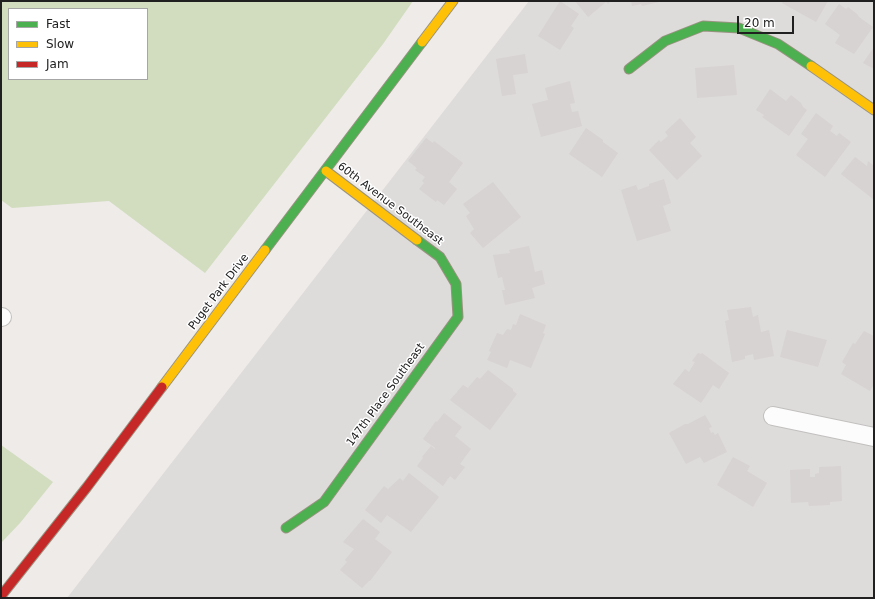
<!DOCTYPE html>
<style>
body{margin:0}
#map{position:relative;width:875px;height:599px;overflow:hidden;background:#efebe9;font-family:"DejaVu Sans",sans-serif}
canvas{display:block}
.frame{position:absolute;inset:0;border:2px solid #202020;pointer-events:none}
.legend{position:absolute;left:8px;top:8px;width:140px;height:72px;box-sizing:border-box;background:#fff;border:1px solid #a6a6a6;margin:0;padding:5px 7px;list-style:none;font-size:12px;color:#202020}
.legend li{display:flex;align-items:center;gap:8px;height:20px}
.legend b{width:20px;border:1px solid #a6a6a6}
.scale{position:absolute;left:737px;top:16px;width:57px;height:18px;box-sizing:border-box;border:2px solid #202020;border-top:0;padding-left:5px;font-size:12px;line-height:14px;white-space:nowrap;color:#202020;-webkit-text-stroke:3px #fff;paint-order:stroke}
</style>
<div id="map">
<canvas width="875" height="599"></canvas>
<div class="frame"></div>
<ul class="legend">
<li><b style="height:5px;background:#4caf50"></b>Fast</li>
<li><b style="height:5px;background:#ffc107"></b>Slow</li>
<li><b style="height:5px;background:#c62828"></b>Jam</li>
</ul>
<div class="scale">20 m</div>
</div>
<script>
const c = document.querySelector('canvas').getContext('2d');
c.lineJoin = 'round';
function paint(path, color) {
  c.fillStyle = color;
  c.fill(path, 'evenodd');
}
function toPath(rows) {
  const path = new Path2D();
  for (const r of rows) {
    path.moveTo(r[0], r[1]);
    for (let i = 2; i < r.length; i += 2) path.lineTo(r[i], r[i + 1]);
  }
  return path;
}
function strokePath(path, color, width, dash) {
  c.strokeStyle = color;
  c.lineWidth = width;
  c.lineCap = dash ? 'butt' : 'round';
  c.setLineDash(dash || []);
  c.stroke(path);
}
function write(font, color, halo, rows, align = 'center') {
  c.font = font + ' "DejaVu Sans",sans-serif';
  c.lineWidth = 3;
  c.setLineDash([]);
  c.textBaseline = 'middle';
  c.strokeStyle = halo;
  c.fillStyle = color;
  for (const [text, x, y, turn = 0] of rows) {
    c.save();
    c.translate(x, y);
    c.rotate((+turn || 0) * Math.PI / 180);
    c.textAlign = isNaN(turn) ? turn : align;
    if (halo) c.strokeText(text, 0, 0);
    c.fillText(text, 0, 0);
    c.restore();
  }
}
const residential = toPath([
 [529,1,874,1,874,598,67,598]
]);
const forest = toPath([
 [1,1,413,1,383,44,205,273,109,201,12,208,1,200],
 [9,9,147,9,147,79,9,79],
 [1,445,53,482,20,523,1,543]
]);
const building = toPath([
 [560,1,579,14,571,26,574,28,560,50,538,36],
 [575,1,611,1,608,4,606,2,588,17],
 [631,1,659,1,659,2,642,6,641,4,632,6],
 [783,1,828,1,816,22,782,3],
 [839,4,846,9,848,7,857,14,859,17,873,27,854,54,835,43,840,35,825,24],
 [874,47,874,69,863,63],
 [525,54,528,73,513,75,516,94,502,96,496,59],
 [734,65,737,95,697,98,695,68],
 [570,81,575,103,570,104,572,112,578,111,582,126,541,137,532,104,548,100,545,88],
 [770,89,786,101,791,95,801,103,803,107,807,110,789,136,762,117,764,115,756,110],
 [816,113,833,126,830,131,837,136,839,133,851,142,825,177,796,155,808,139,801,134],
 [680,118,696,137,690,143,702,156,677,180,649,150,659,140,661,142,668,136,665,132],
 [586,128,603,140,603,142,618,153,602,177,569,154],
 [426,138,433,143,434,141,463,163,449,182,457,189,444,205,437,200,436,202,419,189,424,183,422,181,425,177,415,170,417,168,408,161],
 [855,157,867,166,868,161,874,166,874,197,873,199,841,174],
 [664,179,671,203,663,206,671,231,637,241,621,190,636,185,638,190,649,186,649,184],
 [493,182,521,217,483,248,470,233,474,229,466,216,470,213,463,204],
 [529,246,535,272,542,270,545,284,532,288,535,298,505,305,502,290,505,290,502,277,498,278,493,255,510,253,509,250],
 [751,307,753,317,758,315,761,332,769,330,774,356,754,360,753,354,745,356,745,359,732,362,725,321,729,320,727,310],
 [520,314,546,325,543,333,545,334,531,368,510,360,507,368,487,360,491,352,489,351,497,333,503,335,507,329,511,330,513,324,516,325],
 [787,330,827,340,818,367,780,357],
 [864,331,874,336,874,363,873,364,874,365,874,384,870,391,841,374,846,365,842,362,853,343,855,344],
 [698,353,701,354,702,353,729,373,719,389,713,385,701,403,673,384,685,369,689,372,695,362,692,361],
 [488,370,513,389,513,391,517,394,490,430,450,400,463,385,468,388,477,377,480,379],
 [444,413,462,427,455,436,471,449,460,464,465,467,455,480,450,476,443,486,417,466,423,458,422,457,431,446,435,449,435,448,423,439,436,421,437,422],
 [705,415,712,427,709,428,711,433,713,432,715,435,718,433,727,452,704,463,700,457,686,464,669,433,685,424,688,424],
 [733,457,750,466,747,471,767,483,753,507,717,485],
 [841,466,842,501,830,502,830,505,809,506,808,502,791,503,790,470,810,469,810,477,815,477,815,474,819,473,819,467],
 [409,473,439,497,411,532,387,515,381,523,365,510,384,486,388,489,400,478,403,481],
 [363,519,380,532,375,539,392,552,370,581,369,581,362,588,340,570,347,562,345,560,354,549,343,542]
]);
const street = toPath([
 [1,317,2,317],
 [773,416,874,437]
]);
const fast = toPath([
 [629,69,665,41,703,26,739,28,778,44,811,66],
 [265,250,422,42],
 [286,528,324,502,458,317,456,284,440,257,417,240]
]);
const slow = toPath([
 [422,42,453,1],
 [811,66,874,110],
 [326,171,417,240],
 [162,387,265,250]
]);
const jam = toPath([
 [1,596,87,487,162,387]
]);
const streetNames = [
 ["60th Avenue Southeast",390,204,37],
 ["Puget Park Drive",219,292,-53],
 ["147th Place Southeast",386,395,-54]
];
paint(residential, '#dedbdb');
paint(forest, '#d2dcbf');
paint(building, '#d7d3d2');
strokePath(street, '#c2c0bf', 20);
strokePath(fast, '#999380', 11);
strokePath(slow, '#999380', 11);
strokePath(jam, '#999380', 11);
strokePath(street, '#fdfcfc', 18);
strokePath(fast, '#4caf50', 9);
strokePath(slow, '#ffc107', 9);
strokePath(jam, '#c62828', 9);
write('11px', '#202020', '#fff', streetNames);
</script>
